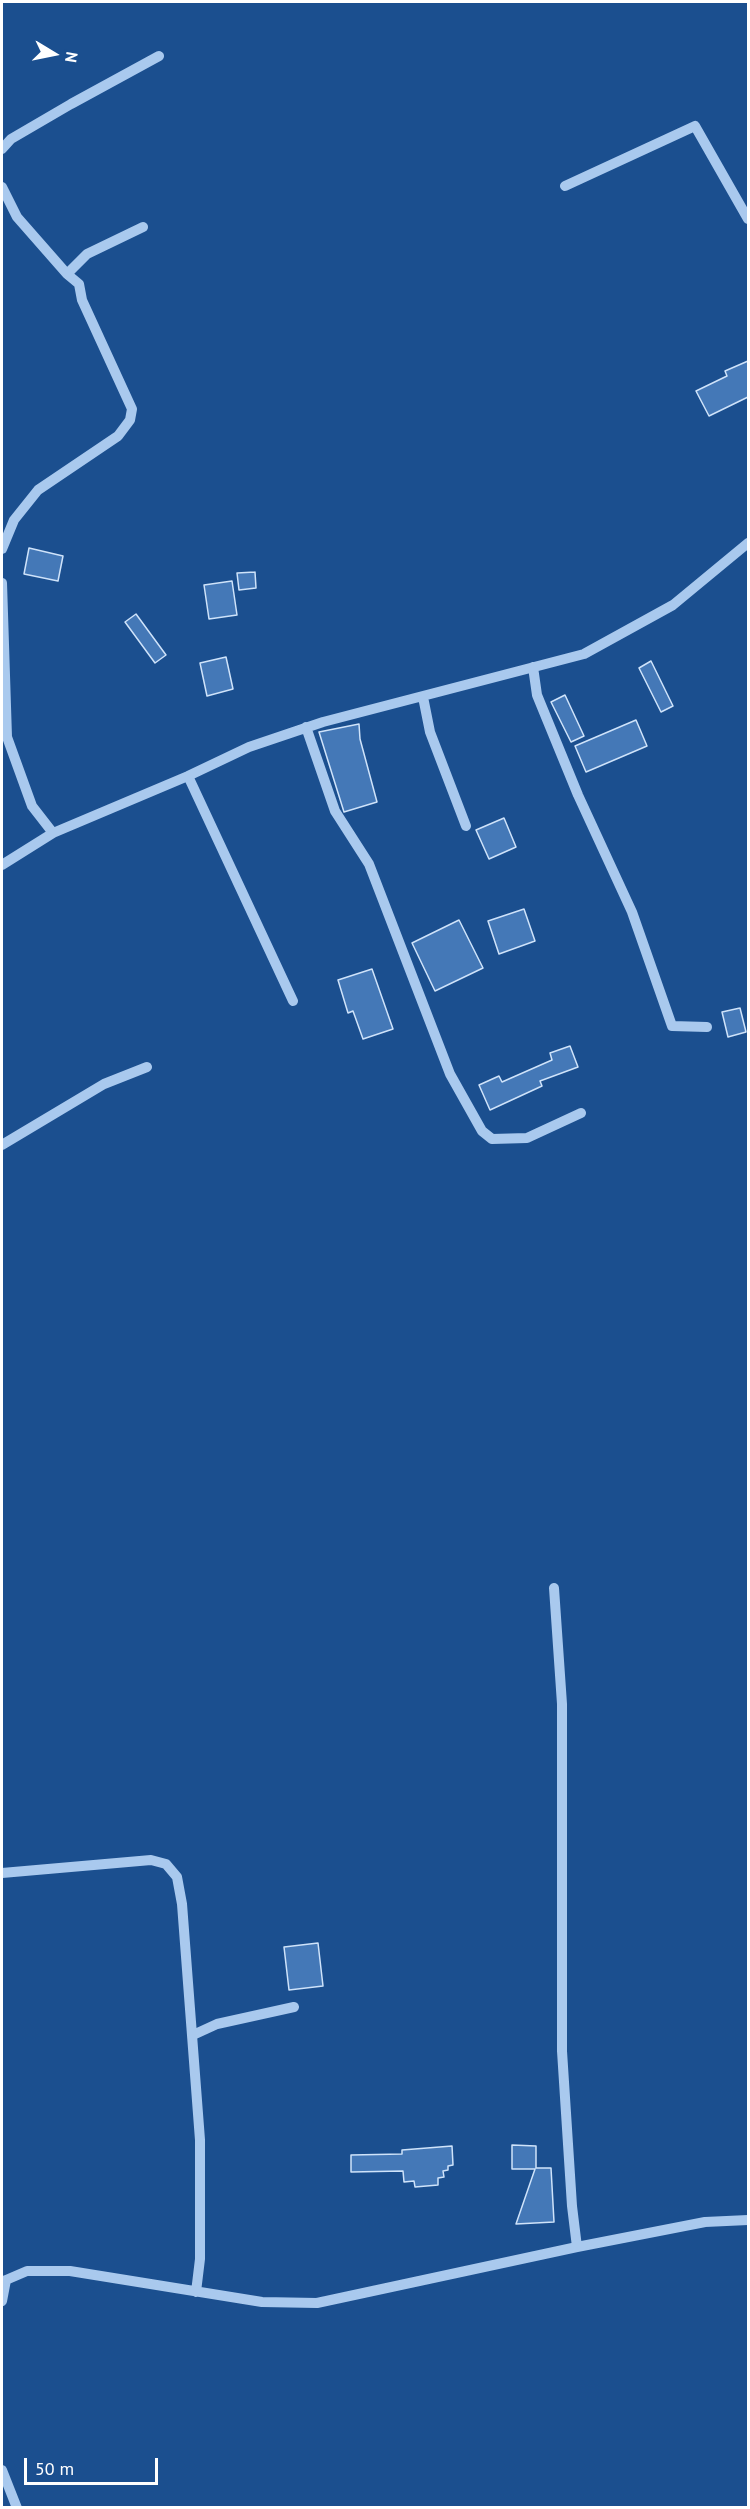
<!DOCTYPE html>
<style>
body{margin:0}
#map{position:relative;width:750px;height:2509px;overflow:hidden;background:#1b4f8f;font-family:"PT Sans",sans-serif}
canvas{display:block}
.frame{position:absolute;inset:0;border:3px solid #fff;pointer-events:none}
.north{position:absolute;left:24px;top:24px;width:60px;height:60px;-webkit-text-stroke:4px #1b4f8f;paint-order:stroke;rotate:100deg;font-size:16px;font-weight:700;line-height:24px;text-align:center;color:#fff}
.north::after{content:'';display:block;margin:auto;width:21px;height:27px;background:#fff;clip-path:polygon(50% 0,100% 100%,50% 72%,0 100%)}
.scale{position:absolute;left:24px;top:2458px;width:134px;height:27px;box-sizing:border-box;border:3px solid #fff;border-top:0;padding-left:8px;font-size:18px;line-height:21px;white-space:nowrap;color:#fff;-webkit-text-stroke:4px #1b4f8f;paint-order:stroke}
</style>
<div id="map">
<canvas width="750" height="2509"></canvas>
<div class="frame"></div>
<div class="north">N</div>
<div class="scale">50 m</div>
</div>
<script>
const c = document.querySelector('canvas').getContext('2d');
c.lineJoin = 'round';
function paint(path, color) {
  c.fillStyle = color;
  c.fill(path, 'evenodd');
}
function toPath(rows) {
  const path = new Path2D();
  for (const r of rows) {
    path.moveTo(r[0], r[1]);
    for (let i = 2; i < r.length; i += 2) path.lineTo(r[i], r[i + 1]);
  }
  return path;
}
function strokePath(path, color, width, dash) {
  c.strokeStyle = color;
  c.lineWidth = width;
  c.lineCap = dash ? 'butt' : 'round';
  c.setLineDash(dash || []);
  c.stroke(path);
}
const building = toPath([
 [748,361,748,397,709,416,696,391,727,376,725,371,748,361],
 [29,548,63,556,58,581,24,574,29,548],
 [255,572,256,588,239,590,237,573,255,572],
 [232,581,237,615,209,619,204,585,232,581],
 [136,614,166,655,155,663,125,622,136,614],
 [226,657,233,689,207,696,200,663,226,657],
 [651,661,673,706,661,712,639,668,651,661],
 [565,695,584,736,571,742,551,702,565,695],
 [636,720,647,746,586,772,575,746,636,720],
 [359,724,360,739,377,802,344,812,319,732,359,724],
 [504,818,516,847,489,859,476,830,504,818],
 [524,909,535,941,499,954,488,921,524,909],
 [459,920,483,968,435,991,412,943,459,920],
 [372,969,393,1029,363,1039,353,1011,348,1013,338,980,372,969],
 [740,1008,746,1032,728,1037,722,1012,740,1008],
 [570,1046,578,1067,540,1081,542,1086,490,1110,479,1085,499,1076,502,1082,552,1060,550,1053,570,1046],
 [318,1943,323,1986,289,1990,284,1947,318,1943],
 [512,2145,536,2146,536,2168,551,2168,554,2222,516,2224,535,2169,512,2169,512,2145],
 [452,2146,453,2165,448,2166,448,2170,443,2171,444,2177,438,2178,438,2185,415,2187,414,2181,404,2182,403,2171,351,2172,351,2155,402,2154,402,2150,452,2146]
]);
const minor = toPath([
 [2,149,11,139,71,104,159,56],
 [565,186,695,126,748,219],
 [2,187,17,217,67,274,79,284,82,300,132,409,130,420,118,436,38,490,14,520,2,549],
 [67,274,87,254,143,227],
 [2,583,7,737,32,806,53,833],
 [533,667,537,695,578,795,632,912,672,1026,707,1027],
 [423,697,430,732,466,826],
 [306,727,335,811,369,864,450,1074,482,1131,492,1139,527,1138,581,1113],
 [188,776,293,1001],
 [2,865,53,833,188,776,249,747,323,722,584,654,673,605,748,543],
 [2,1145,104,1084,147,1067],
 [554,1588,562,1704,562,2051,572,2206,577,2247],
 [2,1873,151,1860,166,1864,177,1877,182,1904,200,2140,200,2259,196,2292],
 [193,2035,217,2024,294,2007],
 [6,2280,27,2271,70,2271,262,2302,317,2303,577,2247,705,2222,748,2220],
 [2,2301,6,2280],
 [2,2470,17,2508]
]);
paint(building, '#4478b7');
strokePath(building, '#cfe3fa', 1.5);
strokePath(minor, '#a9c9ee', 10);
</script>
